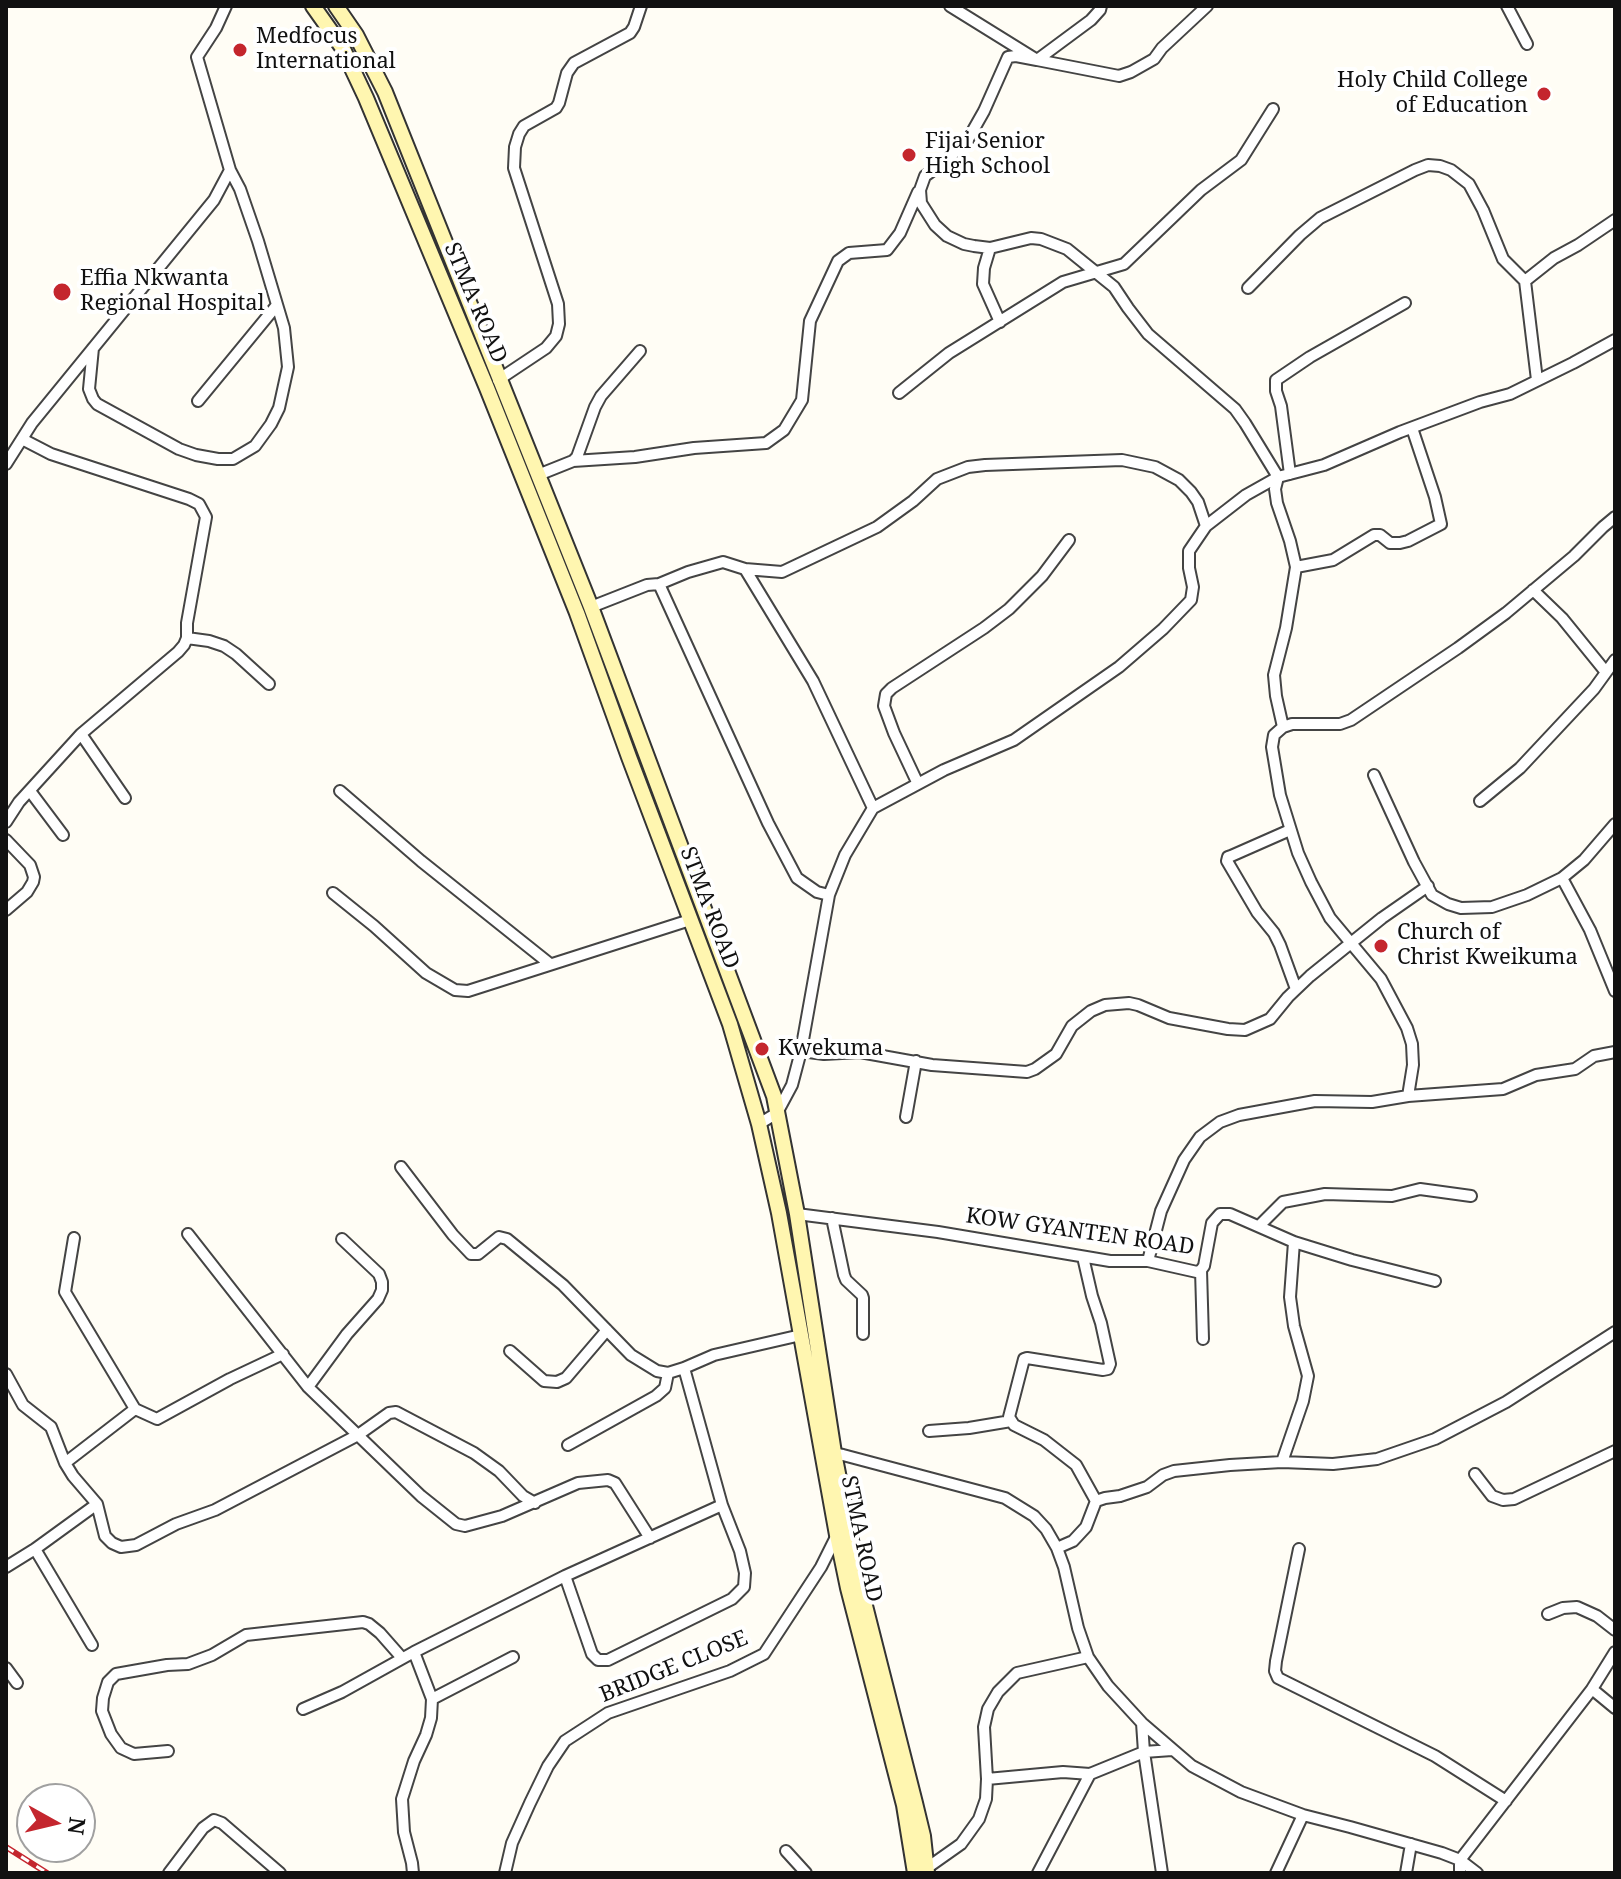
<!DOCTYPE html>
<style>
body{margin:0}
#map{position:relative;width:1621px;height:1879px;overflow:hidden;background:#fffdf5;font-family:"Noto Serif",serif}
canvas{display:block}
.frame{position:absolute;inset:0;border:8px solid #111;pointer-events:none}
.north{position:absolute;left:16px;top:1783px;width:80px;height:80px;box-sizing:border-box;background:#fff;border:2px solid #a0a0a0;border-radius:50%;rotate:98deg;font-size:22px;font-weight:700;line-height:32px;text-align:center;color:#111}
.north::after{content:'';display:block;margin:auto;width:28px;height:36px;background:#c4262e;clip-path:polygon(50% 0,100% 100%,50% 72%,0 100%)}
</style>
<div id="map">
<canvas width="1621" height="1879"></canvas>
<div class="frame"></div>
<div class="north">N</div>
</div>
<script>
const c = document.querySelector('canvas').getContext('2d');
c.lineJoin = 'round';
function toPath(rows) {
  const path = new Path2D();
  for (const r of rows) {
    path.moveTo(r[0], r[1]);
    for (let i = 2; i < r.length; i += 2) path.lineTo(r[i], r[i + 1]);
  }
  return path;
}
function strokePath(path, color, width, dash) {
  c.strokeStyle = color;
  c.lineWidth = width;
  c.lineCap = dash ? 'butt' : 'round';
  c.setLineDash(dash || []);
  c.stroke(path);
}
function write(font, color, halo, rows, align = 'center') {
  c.font = font + ' "Noto Serif",serif';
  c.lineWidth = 8;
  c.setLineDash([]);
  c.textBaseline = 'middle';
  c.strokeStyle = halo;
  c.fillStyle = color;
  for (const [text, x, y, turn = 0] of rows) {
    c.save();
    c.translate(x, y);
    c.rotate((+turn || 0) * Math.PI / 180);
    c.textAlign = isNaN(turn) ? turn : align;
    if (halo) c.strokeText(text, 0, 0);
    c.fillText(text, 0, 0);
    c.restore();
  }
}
const street = toPath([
 [950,6,1037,60,1119,76,1131,72,1154,59,1162,48,1207,6],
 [1101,6,1100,10,1091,20,1037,60,1016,56,1008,57,984,111,967,141,943,163,925,176,920,190,921,203,935,225,947,236,964,244,974,246,990,248,1031,238,1041,239,1067,249,1114,287,1128,308,1148,334,1235,409,1245,423,1278,477,1275,489,1277,503,1290,541,1296,567,1333,560,1374,535,1380,535,1390,543,1400,543,1408,541,1441,524,1435,497,1412,428],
 [1507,6,1527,44],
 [990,248,984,268,983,284,1000,322],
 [1248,288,1300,235,1320,218,1415,170,1428,165,1440,166,1451,170,1469,184,1483,210,1503,259,1525,281],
 [93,348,89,389,93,399,97,404,179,449,196,455,218,459,233,459,255,446,271,424,279,408,288,367,284,328,258,241,240,189,230,170],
 [498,380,546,348,556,336,559,324,558,304,514,168,515,147,519,134,524,126,556,108,559,103,567,73,574,63,630,33,634,27,641,6],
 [1537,380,1525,281,1554,258,1578,245,1615,220],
 [899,393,949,353,1063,282,1124,264,1201,190,1241,160,1273,109],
 [198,401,277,305],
 [573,461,635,457,694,448,766,443,784,430,802,400,810,321,838,261,849,253,887,250,900,233,918,192],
 [6,464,32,423,214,200,230,170,197,57,216,28,226,6],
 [1290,474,1281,406,1276,391,1276,380,1310,357,1405,303],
 [538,475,573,461,577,457,595,407,601,396,640,351],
 [745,569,813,681,873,808,845,855,829,895],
 [659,584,768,823,797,878,817,892,829,895,801,1051,792,1085,777,1113,759,1124],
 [1533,590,1562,618,1605,671],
 [591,607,647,585,659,584,688,572,723,562,745,569,782,572,877,527,913,501,937,479,968,467,985,465,1122,460,1155,467,1179,480,1191,492,1198,502,1206,526],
 [187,638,209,641,224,646,236,654,269,684],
 [1283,727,1276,696,1274,675,1286,628,1296,567],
 [81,734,125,798],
 [1374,775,1414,862,1432,895,1448,904,1461,908,1492,907,1527,895,1562,878,1584,860,1615,824],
 [918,784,894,733,884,706,886,694,892,688,984,628,1009,609,1042,576,1069,540],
 [30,791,63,835],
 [340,791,421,861,550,964],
 [1480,801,1520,768,1594,689,1615,660],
 [873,808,944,770,1014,740,1119,667,1163,629,1191,600,1193,587,1189,568,1189,551,1206,526,1246,495,1278,477,1324,465,1400,432,1480,402,1510,394,1573,363,1615,340],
 [6,822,19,802,81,734,178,652,184,645,187,638,187,623,206,517,199,504,189,499,51,454,22,439],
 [1290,830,1231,856,1228,857,1227,861,1257,912,1274,933,1280,945,1296,989],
 [6,840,30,865,34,877,33,882,27,892,6,910],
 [1562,878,1590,930,1615,991],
 [333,893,374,926,426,973,455,990,468,991,690,920],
 [801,1051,824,1054,860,1052,932,1065,1027,1072,1035,1069,1056,1054,1072,1026,1091,1011,1105,1005,1129,1003,1138,1005,1169,1018,1228,1029,1245,1030,1270,1019,1288,997,1310,976,1382,918,1428,886],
 [1408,1096,1413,1065,1412,1044,1407,1028,1381,979,1330,918,1311,882,1298,853,1280,795,1272,747,1274,735,1283,727,1292,724,1340,724,1351,720,1458,648,1506,613,1574,556,1603,527,1615,517],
 [906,1117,916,1061],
 [401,1167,453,1235,471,1254,478,1254,499,1237,507,1239,563,1285,631,1355,657,1371,668,1373,684,1368,714,1355,801,1335],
 [797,1214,938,1232,1110,1261,1148,1261,1197,1272,1201,1270,1204,1266,1212,1223,1220,1214,1230,1214,1294,1242,1290,1297,1294,1326,1308,1376,1303,1401,1282,1462,1333,1464,1377,1459,1435,1439,1506,1402,1615,1332],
 [832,1218,844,1275,846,1280,862,1295,863,1298,863,1334],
 [1259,1226,1283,1202,1325,1194,1392,1196,1420,1189,1471,1196],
 [188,1234,308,1387,421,1496,456,1524,465,1526,502,1516,578,1483,608,1480,615,1483,650,1538],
 [74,1238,65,1292,135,1409,157,1419,230,1379,283,1354],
 [1294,1242,1352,1260,1435,1281],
 [1083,1257,1092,1296,1101,1323,1110,1364,1108,1369,1103,1370,1027,1358,1024,1359,1009,1417,1014,1425,1044,1440,1076,1465,1096,1501],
 [1148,1261,1161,1211,1184,1160,1200,1137,1220,1122,1239,1115,1315,1101,1372,1102,1408,1096,1503,1089,1536,1075,1575,1069,1594,1056,1615,1052],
 [1201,1270,1203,1339],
 [510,1351,544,1381,557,1382,566,1378,607,1330],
 [6,1374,23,1405,51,1427,65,1463,73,1476,97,1504,105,1536,112,1543,121,1547,136,1545,176,1524,215,1510,358,1435,389,1413,396,1412,474,1453,499,1471,523,1496,535,1503],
 [308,1387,347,1334,378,1299,382,1290,382,1282,379,1274,342,1239],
 [929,1431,969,1428,1011,1421],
 [568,1445,656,1396,665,1388,668,1373],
 [831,1453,843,1455,1005,1498,1034,1516,1046,1529,1057,1548,1064,1567,1078,1628,1088,1657,1108,1686,1142,1723,1192,1766,1241,1792,1303,1815,1350,1827,1442,1853,1460,1860,1477,1873],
 [65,1463,135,1409],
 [1475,1474,1492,1496,1503,1500,1514,1499,1615,1451],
 [1057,1548,1073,1541,1086,1527,1096,1501,1105,1498,1120,1496,1147,1487,1163,1475,1174,1471,1230,1465,1282,1462],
 [35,1549,92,1645],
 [1299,1549,1276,1661,1275,1671,1278,1678,1435,1756,1506,1801],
 [6,1567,35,1549,97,1504],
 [565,1576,592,1654,598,1660,608,1660,732,1599,744,1587,745,1573,740,1551,722,1505,684,1368],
 [1548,1614,1563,1608,1577,1607,1597,1616,1615,1630],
 [6,1668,17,1683],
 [1592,1689,1615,1652],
 [432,1699,513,1657],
 [303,1709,342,1692,414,1652,565,1576,722,1505],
 [1142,1723,1144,1752,1162,1873],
 [168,1751,134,1754,121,1748,111,1734,102,1711,103,1698,108,1682,116,1674,167,1665,188,1664,212,1655,246,1635,363,1622,369,1624,380,1633,402,1658],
 [987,1779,1063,1772,1090,1774],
 [786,1851,806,1873],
 [927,1868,961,1844,979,1819,986,1799,987,1779,984,1727,988,1709,998,1692,1017,1673,1088,1657],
 [169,1873,203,1828,214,1820,222,1823,280,1873],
 [413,1873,412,1863,404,1832,402,1799,414,1761,426,1735,431,1718,432,1699,414,1652],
 [505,1873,512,1843,530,1803,548,1766,565,1741,608,1713,730,1671,764,1654,821,1567,837,1535],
 [1038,1873,1090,1774,1144,1752,1172,1750],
 [1276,1873,1303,1815],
 [1406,1873,1411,1844],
 [1460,1873,1460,1860,1592,1689,1615,1708]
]);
const secondary = toPath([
 [313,6,342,47,366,98,487,388,577,613,629,757,730,1024,759,1124,779,1213,837,1535,848,1588,904,1805,915,1873],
 [336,6,356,35,385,92,591,607,774,1096,797,1214,834,1453,860,1586,915,1803,923,1836,927,1873]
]);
const rail = toPath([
 [6,1847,47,1873]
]);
const markers = [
 [240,50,8,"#c4262e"],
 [1544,94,8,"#c4262e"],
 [909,155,8,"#c4262e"],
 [62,292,10,"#c4262e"],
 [1381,946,8,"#c4262e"],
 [762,1049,8,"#c4262e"]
];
const poiNames = [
 ["Medfocus",256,37],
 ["International",256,62],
 ["Holy Child College",1528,81,"right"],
 ["of Education",1528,106,"right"],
 ["Fijai Senior",925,142],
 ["High School",925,167],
 ["Effia Nkwanta",80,279],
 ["Regional Hospital",80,304],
 ["Church of",1397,933],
 ["Christ Kweikuma",1397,958],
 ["Kwekuma",778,1049]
];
const streetNames = [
 ["STMA ROAD",475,303,67],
 ["STMA ROAD",709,908,69],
 ["KOW GYANTEN ROAD",1080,1232,8],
 ["STMA ROAD",861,1539,78],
 ["BRIDGE CLOSE",674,1667,-22]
];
strokePath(street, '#444', 14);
strokePath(secondary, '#333', 18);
strokePath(street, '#fff', 10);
strokePath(secondary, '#fff6b0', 14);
strokePath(rail, '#c4262e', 6);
strokePath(rail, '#fff', 3, [9]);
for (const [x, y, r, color] of markers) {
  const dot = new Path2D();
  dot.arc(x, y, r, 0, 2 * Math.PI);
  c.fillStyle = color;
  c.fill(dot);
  strokePath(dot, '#fff', 3);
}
write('22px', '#111', '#fff', poiNames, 'left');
write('22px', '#111', '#fff', streetNames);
</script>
